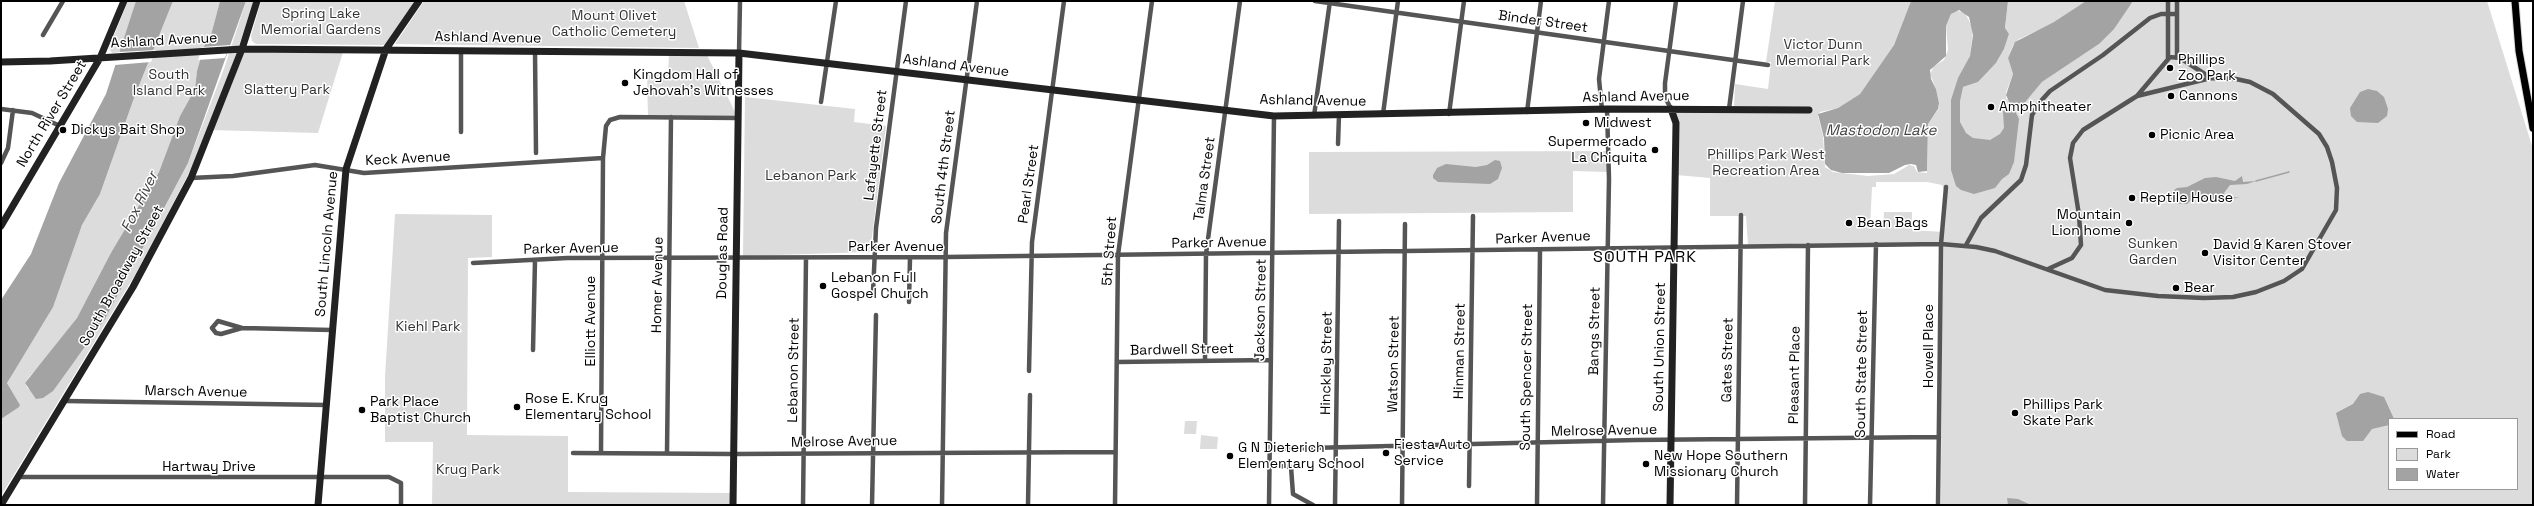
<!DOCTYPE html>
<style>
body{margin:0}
#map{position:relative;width:2534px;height:506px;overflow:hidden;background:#fff;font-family:"Space Grotesk",sans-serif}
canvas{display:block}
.frame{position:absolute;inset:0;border:2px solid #000;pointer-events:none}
.legend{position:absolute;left:2388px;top:418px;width:130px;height:72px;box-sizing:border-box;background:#fff;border:1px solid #999;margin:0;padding:5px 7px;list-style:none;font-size:12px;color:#000}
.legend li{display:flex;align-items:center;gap:8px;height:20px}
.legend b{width:20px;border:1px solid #999}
</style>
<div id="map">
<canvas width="2534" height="506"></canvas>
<div class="frame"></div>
<ul class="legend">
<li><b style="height:5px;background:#000"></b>Road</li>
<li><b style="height:11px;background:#dcdcdc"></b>Park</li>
<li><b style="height:11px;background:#a3a3a3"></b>Water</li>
</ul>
</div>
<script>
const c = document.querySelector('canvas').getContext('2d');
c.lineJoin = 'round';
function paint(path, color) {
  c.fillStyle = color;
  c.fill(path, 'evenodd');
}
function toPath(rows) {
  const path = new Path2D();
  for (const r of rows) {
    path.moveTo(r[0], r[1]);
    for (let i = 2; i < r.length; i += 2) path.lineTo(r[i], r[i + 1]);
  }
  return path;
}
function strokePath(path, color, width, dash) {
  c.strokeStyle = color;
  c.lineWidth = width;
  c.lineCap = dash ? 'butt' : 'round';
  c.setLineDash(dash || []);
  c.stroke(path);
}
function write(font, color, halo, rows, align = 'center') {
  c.font = font + ' "Space Grotesk",sans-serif';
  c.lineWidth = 3;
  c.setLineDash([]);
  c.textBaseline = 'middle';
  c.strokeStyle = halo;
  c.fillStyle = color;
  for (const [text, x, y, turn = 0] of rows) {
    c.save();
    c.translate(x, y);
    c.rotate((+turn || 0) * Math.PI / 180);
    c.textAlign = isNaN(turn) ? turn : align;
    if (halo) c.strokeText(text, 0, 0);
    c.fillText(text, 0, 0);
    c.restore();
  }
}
const green = toPath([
 [128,1,136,1,129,27,121,52,112,53,109,48],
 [173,1,220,1,211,35,204,46,197,71,195,89,180,116,159,172,112,251,94,290,77,318,52,352,29,377,25,383,28,389,77,358,105,319,188,163,225,66,246,1,254,1,227,81,198,156,135,275,1,496,1,419,20,405,7,383,72,251,82,225,100,194,134,98],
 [261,1,415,1,386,45,256,44,252,41,251,36],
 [424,1,684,1,699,48,395,44],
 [1775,1,1911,1,1894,45,1860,94,1838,108,1820,112,1818,116,1823,136,1825,167,1833,172,1868,176,1894,174,1909,165,1914,166,1917,172,1927,173,1928,124,1938,110,1939,103,1936,89,1930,74,1934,66,1944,60,1948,50,1946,26,1951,14,1955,10,1965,13,1973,29,1970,56,1956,85,1963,87,1978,82,1996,63,2004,49,2009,34,2005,29,2008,1,2086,1,2054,23,2019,39,2013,45,2008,58,2013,74,2006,92,2006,98,2017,108,2022,106,2042,82,2099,44,2133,1,2487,1,2533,149,2533,505,1941,505,1942,243,1748,245,1746,216,1710,216,1710,178,1676,175,1676,123,1671,109,1734,107,1735,84,1768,89,1771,62,1766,62],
 [1876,182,1927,182,1942,185,1947,196,1943,232,1912,230,1912,212,1884,212,1883,228,1870,228,1872,187,1876,187],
 [2389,419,2517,419,2517,489,2389,489],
 [242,49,344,49,318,133,210,130],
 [669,53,706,53,738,118,648,117,647,75,668,75],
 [745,97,855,109,854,122,886,126,870,252,743,256],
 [1609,151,1610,172,1573,171,1573,212,1309,214,1309,152],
 [395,214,492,215,492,257,468,258,467,435,568,436,568,492,733,493,733,505,432,505,433,442,385,442,385,377],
 [1185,421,1197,421,1196,434,1184,434],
 [1201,435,1218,437,1217,449,1200,449]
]);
const water = toPath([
 [136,1,173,1,134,98,100,194,82,225,53,307,7,383,20,405,19,407,1,419,1,300,31,254,59,183,106,94],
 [220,1,246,1,188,163,105,319,53,391,43,398,36,399,25,383,77,318,112,251,159,172,180,116,195,89,197,71,204,46,211,35],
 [1911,1,2008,1,2005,28,2009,34,2004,49,1996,63,1978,82,1963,87,1960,101,1960,122,1966,133,1973,138,1990,140,2000,134,2004,128,2003,111,2012,108,2006,95,2013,74,2008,58,2015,42,2054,22,2086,1,2133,1,2114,29,2099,44,2042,82,2022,106,2017,108,2016,113,2019,119,2014,162,2009,174,2002,179,1995,188,1974,194,1961,190,1956,186,1951,170,1951,100,1958,78,1970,56,1973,35,1969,17,1959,10,1951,14,1946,26,1946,56,1930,70,1931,79,1936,89,1939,103,1938,109,1928,124,1927,171,1918,172,1916,165,1911,164,1905,165,1889,173,1842,173,1831,170,1825,164,1824,138,1818,114,1838,108,1860,94,1894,45],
 [2368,89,2377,91,2384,97,2388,109,2387,116,2378,123,2357,122,2351,116,2350,108,2360,92],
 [1495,160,1500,161,1502,168,1498,179,1490,184,1438,182,1433,178,1433,175,1437,168,1446,164,1476,167,1487,165],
 [2242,176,2243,182,2256,181,2247,184,2230,185,2224,193,2225,196,2240,198,2214,199,2210,201,2196,196,2187,204,2168,203,2169,194,2177,188,2187,187,2205,178,2216,177,2235,181],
 [2368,392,2384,397,2394,419,2389,419,2389,425,2372,429,2363,441,2347,441,2342,436,2336,413,2353,404,2360,394],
 [2007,498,2018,499,2031,505,2008,505]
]);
const pier = toPath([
 [230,45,225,58,198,60,202,47],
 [156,50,151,62,115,65,119,52]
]);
const stream = toPath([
 [2256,181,2289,172]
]);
const street = toPath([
 [1315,1,1768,65],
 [43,35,63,1],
 [535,51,536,153],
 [739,53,740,1],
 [2177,56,2177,1],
 [2168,58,2168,1],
 [821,102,836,1],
 [1,109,32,113,60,126],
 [1671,109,1665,97,1665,83,1676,1],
 [1729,109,1743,1],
 [1602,110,1599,79,1609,1],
 [1527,112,1541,1],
 [1383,114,1398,1],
 [1449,114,1464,1],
 [1314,116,1330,1],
 [461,132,461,50],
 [1338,144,1339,115],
 [1,163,8,148,13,110],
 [191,178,233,176,315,165,364,173,603,158],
 [1966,245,1981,218,2021,180,2026,165,2032,115,2040,102,2050,91,2103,55,2150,18,2161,14,2177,14],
 [473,263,567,258,946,257,1941,244,1976,247,1995,251,2105,290,2158,296,2204,298,2233,297,2256,292,2284,281,2302,269,2336,210,2337,188,2332,162,2327,147,2319,134,2273,94,2250,82,2236,79,2211,78,2137,96],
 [2048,269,2072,258,2081,245,2079,215,2070,158,2073,143,2083,130,2137,96,2170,57,2180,58,2211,78],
 [873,292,876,228,906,1],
 [909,302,910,258],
 [242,328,218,321,212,328,216,333,221,334,242,328,332,330],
 [533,350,535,260],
 [1205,361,1206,254,1240,1],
 [1117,362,1271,360],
 [1029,371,1032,242,1064,1],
 [65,401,327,405],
 [1269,449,1636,440,1939,437],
 [601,452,603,158,606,126,610,120,620,117,738,118],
 [667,452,671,117],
 [573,453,733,454,1115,452],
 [1269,465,1291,467,1293,494,1313,505],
 [19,477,389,477,401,483,401,505],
 [1469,486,1473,216],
 [803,505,806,258],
 [872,505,876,315],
 [942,505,946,233,977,1],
 [1028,505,1030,395],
 [1115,505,1118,255,1152,1],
 [1269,505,1274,116],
 [1335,505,1339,221],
 [1402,505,1405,224],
 [1537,505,1540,250],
 [1603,505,1609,179,1607,109],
 [1737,505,1741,215],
 [1805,505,1808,245],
 [1870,505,1876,244],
 [1938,505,1941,244,1946,187]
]);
const secondary = toPath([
 [1,62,50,61,242,49,739,53,1274,116,1607,109,1809,110],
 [1,226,100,58,124,1],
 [1,505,133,287,191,178,242,49,257,1],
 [318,505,346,169,386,49,419,1],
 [733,505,739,53],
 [1670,505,1676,123,1671,109]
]);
const primary = toPath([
 [2515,1,2519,51,2533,128]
]);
const markers = [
 [2170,68,4,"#000"],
 [625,83,4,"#000"],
 [2171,96,4,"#000"],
 [1991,107,4,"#000"],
 [1586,123,4,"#000"],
 [63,130,4,"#000"],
 [2152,135,4,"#000"],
 [1655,150,4,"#000"],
 [2132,198,4,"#000"],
 [1849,223,4,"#000"],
 [2129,223,4,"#000"],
 [2205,253,4,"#000"],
 [823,286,4,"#000"],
 [2176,288,4,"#000"],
 [517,407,4,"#000"],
 [362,410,4,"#000"],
 [2015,413,4,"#000"],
 [1386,453,4,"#000"],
 [1230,456,4,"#000"],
 [1646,464,4,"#000"]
];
const parkNames = [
 ["Spring Lake",321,14],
 ["Memorial Gardens",321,30],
 ["Mount Olivet",614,16],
 ["Catholic Cemetery",614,32],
 ["Victor Dunn",1823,45],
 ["Memorial Park",1823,61],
 ["South",169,75],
 ["Island Park",169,91],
 ["Slattery Park",287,90],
 ["Phillips Park West",1766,155],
 ["Recreation Area",1766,171],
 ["Lebanon Park",811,176],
 ["Sunken",2153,244],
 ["Garden",2153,260],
 ["Kiehl Park",428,327],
 ["Krug Park",468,470]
];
const streetNames = [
 ["Binder Street",1543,22,8],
 ["Ashland Avenue",488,38,1],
 ["Ashland Avenue",164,41,-3],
 ["Ashland Avenue",956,66,7],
 ["Ashland Avenue",1636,97,-1],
 ["Ashland Avenue",1313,101,1],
 ["North River Street",52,114,-59],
 ["Lafayette Street",876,145,-83],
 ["Keck Avenue",408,159,-3],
 ["South 4th Street",944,167,-83],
 ["Talma Street",1205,179,-82],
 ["Pearl Street",1029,184,-82],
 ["Parker Avenue",1543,238,-2],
 ["Parker Avenue",1219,243,-1],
 ["South Lincoln Avenue",327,244,-85],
 ["Parker Avenue",896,247],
 ["Parker Avenue",571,249,-1],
 ["5th Street",1110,251,-86],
 ["Douglas Road",723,253,-89],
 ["South Broadway Street",122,276,-61],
 ["Homer Avenue",658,285,-89],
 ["Jackson Street",1261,310,-89],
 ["Elliott Avenue",591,321,-90],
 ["Bangs Street",1595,331,-89],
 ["Howell Place",1929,346,-90],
 ["South Union Street",1660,347,-89],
 ["Bardwell Street",1182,350,-1],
 ["Hinman Street",1460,351,-89],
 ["Gates Street",1728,360,-89],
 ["Hinckley Street",1327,363,-89],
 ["Watson Street",1394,364,-89],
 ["Lebanon Street",794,370,-89],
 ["South State Street",1862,374,-89],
 ["Pleasant Place",1795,375,-89],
 ["South Spencer Street",1527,377,-89],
 ["Marsch Avenue",196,392,1],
 ["Melrose Avenue",1604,431,-1],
 ["Melrose Avenue",844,442,-1],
 ["Hartway Drive",209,467]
];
const poiNames = [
 ["Phillips",2178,60],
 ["Zoo Park",2178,76],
 ["Kingdom Hall of",633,75],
 ["Jehovah's Witnesses",633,91],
 ["Cannons",2179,96],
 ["Amphitheater",1999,107],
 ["Midwest",1594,123],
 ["Dickys Bait Shop",71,130],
 ["Picnic Area",2160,135],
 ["Supermercado",1647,142,"right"],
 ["La Chiquita",1647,158,"right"],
 ["Reptile House",2140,198],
 ["Mountain",2121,215,"right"],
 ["Lion home",2121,231,"right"],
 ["Bean Bags",1857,223],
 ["David & Karen Stover",2213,245],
 ["Visitor Center",2213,261],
 ["Lebanon Full",831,278],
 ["Gospel Church",831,294],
 ["Bear",2184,288],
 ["Rose E. Krug",525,399],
 ["Elementary School",525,415],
 ["Park Place",370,402],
 ["Baptist Church",370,418],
 ["Phillips Park",2023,405],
 ["Skate Park",2023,421],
 ["Fiesta Auto",1394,445],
 ["Service",1394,461],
 ["G N Dieterich",1238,448],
 ["Elementary School",1238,464],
 ["New Hope Southern",1654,456],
 ["Missionary Church",1654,472]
];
const waterNames = [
 ["Mastodon Lake",1881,131],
 ["Fox River",140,202,-64]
];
const quarterNames = [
 ["SOUTH PARK",1645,258]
];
paint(green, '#dcdcdc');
paint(water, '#a3a3a3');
paint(pier, '#fff');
strokePath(stream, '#a3a3a3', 1.5);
strokePath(primary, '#dbdbdb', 9);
strokePath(street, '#555', 4.5);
strokePath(secondary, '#222', 7);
strokePath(primary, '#000', 7);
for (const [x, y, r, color] of markers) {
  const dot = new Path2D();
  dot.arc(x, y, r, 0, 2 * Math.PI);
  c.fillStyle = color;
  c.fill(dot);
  strokePath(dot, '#fff', 1.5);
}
write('14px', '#333', '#fff', parkNames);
write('14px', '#000', '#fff', streetNames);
write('14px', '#000', '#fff', poiNames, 'left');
write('italic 15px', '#444', '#fff', waterNames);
c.letterSpacing = '1px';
write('16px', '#000', '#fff', quarterNames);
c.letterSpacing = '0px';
</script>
